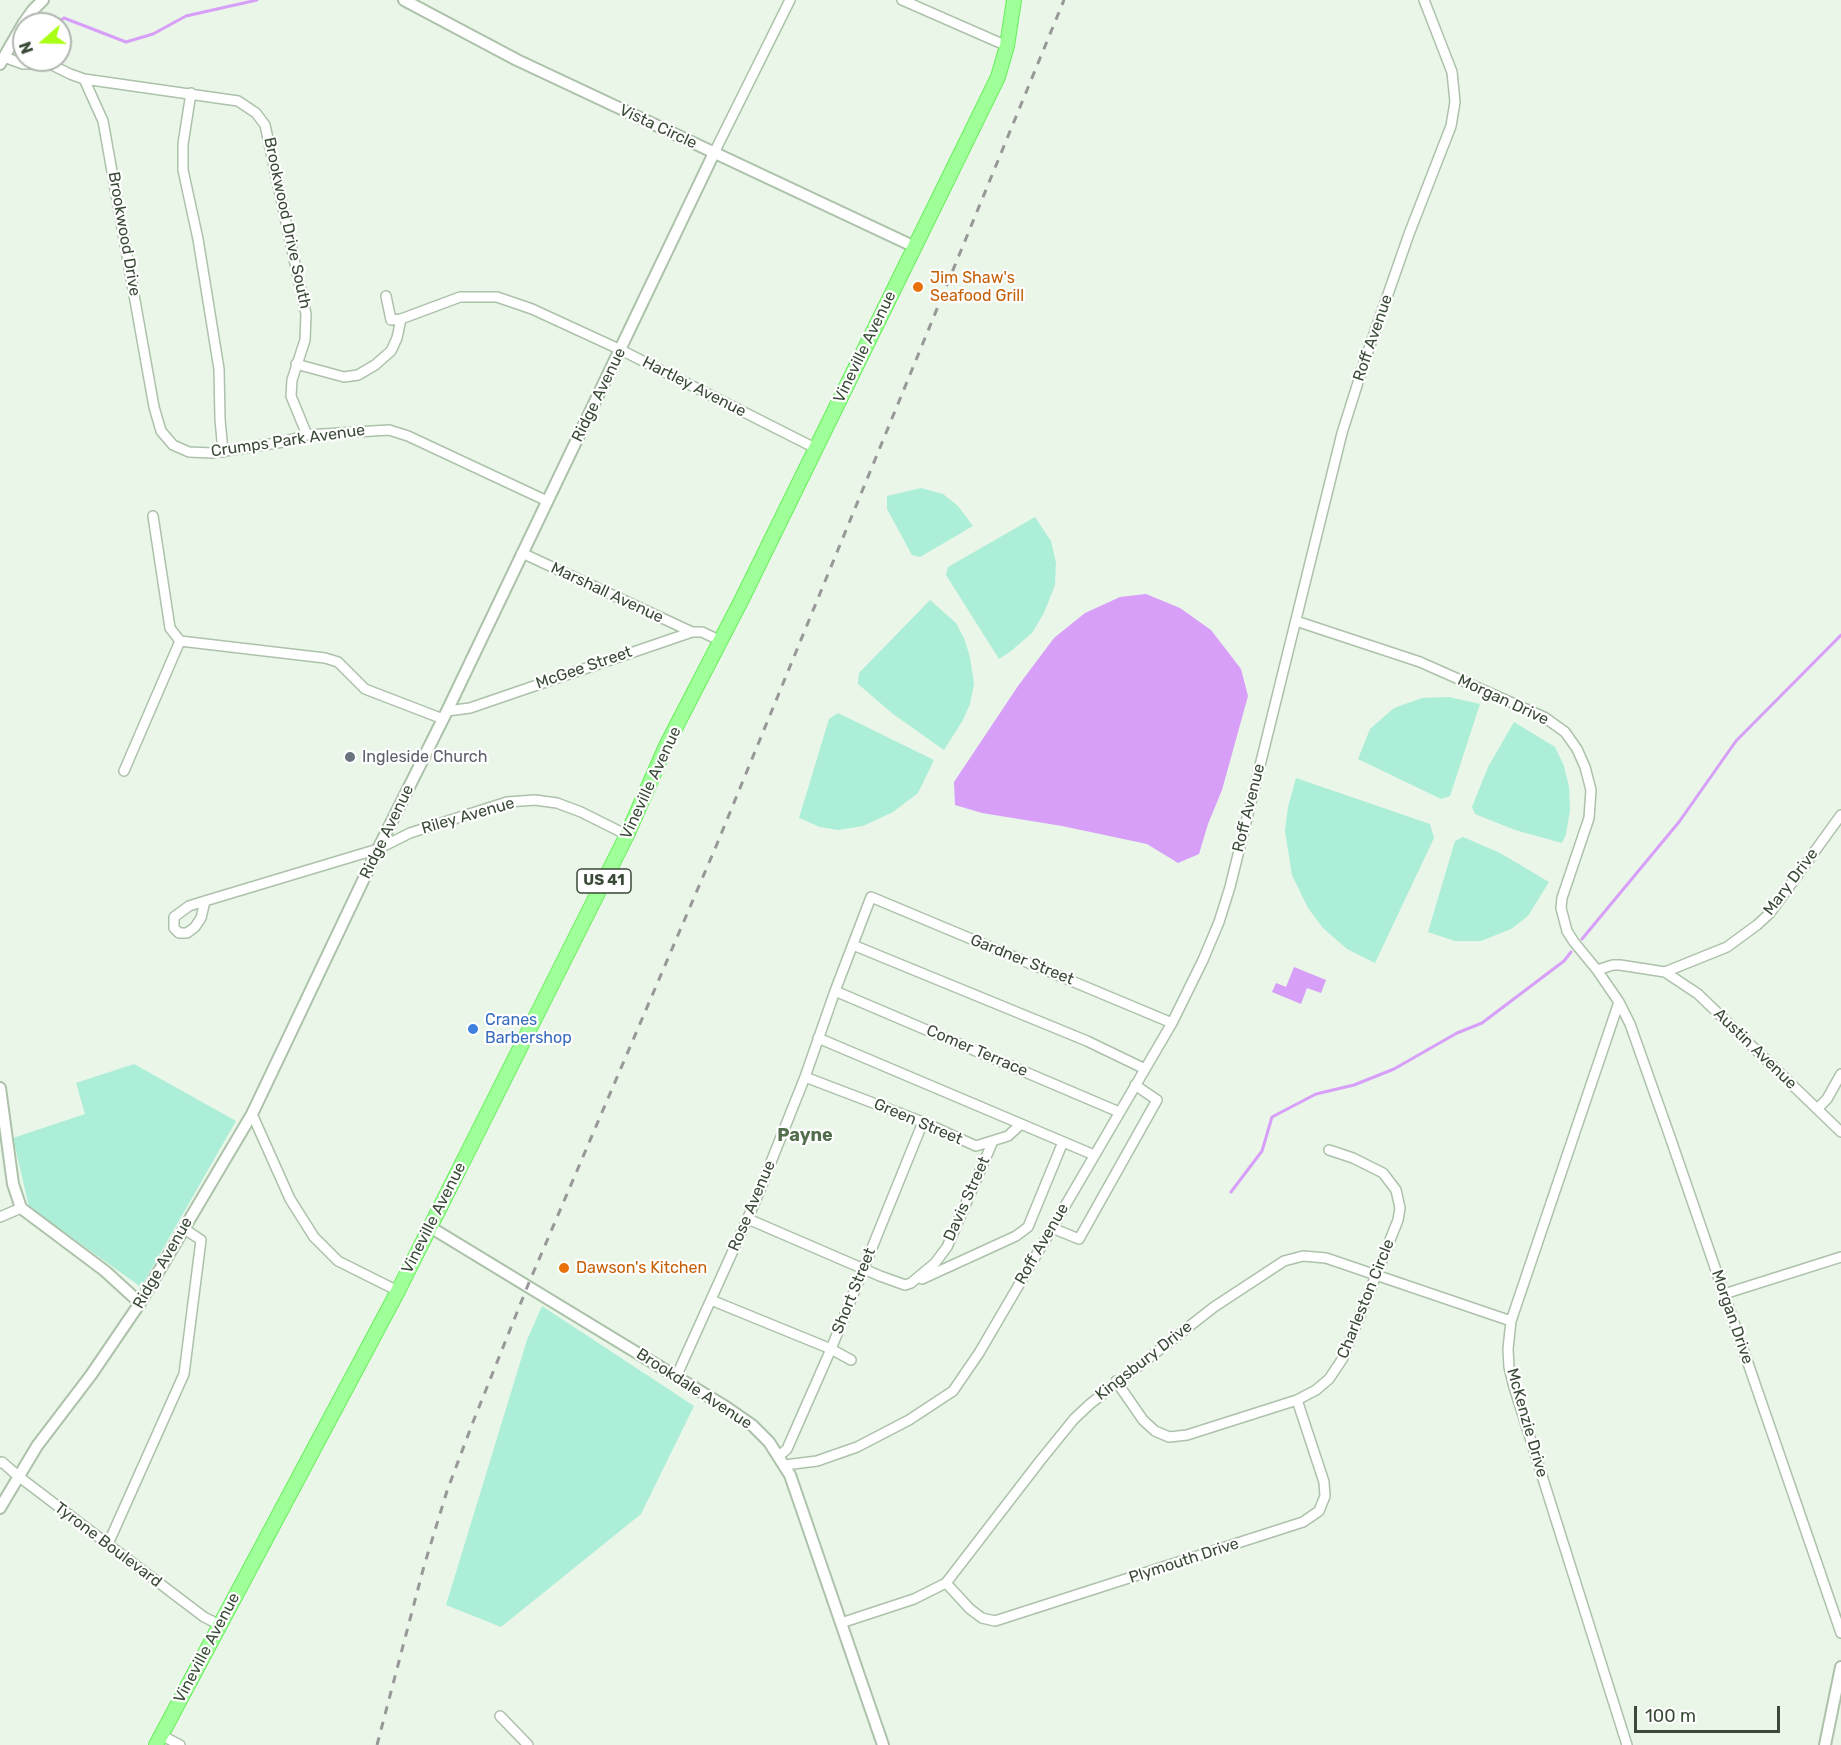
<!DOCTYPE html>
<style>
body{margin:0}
#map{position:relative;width:1841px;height:1745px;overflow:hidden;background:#e9f6e8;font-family:Rubik,sans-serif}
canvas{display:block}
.north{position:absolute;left:12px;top:12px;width:60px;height:60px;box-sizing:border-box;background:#fff;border:2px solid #b0b7af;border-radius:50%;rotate:250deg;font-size:16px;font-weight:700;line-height:24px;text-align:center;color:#394a36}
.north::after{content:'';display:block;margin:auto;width:21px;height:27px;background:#a9ff16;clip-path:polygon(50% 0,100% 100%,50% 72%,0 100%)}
.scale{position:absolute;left:1634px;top:1706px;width:146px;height:27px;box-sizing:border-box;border:3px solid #394a36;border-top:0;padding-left:8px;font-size:18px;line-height:21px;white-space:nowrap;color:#394a36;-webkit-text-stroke:4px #fff;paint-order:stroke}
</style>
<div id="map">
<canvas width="1841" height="1745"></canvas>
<div class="north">N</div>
<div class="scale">100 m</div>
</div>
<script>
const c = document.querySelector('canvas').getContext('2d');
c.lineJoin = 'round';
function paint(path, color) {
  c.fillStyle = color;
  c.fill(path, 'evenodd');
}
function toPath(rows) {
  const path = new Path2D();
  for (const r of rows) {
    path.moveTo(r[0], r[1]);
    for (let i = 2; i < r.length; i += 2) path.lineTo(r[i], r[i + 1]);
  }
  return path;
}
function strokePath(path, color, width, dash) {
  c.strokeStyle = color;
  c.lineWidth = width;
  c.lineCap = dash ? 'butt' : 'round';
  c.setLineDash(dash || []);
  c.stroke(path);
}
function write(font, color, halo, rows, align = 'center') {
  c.font = font + ' Rubik,sans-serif';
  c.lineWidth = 4.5;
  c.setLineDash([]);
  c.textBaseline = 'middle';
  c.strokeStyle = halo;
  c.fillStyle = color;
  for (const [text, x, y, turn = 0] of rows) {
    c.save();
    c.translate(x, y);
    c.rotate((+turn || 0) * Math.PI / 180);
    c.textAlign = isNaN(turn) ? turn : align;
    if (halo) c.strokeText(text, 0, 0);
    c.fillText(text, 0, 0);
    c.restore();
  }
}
const green = toPath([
 [921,488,943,494,958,506,973,526,920,557,912,555,887,509,887,496],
 [1035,517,1051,541,1056,563,1055,585,1044,613,1032,633,1011,651,999,659,946,575,948,567],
 [930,600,956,623,964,638,970,657,974,684,970,704,963,720,944,750,893,714,858,684,859,673],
 [1449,697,1480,704,1450,796,1441,799,1358,759,1370,729,1394,708,1422,698],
 [838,713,934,760,918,793,893,812,863,826,838,830,820,827,799,818,829,719],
 [1514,722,1555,747,1564,766,1569,787,1570,810,1566,834,1562,843,1515,830,1475,814,1472,807,1488,767],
 [1296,778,1430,824,1434,838,1375,963,1347,949,1323,928,1308,908,1292,875,1285,831,1288,807],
 [1463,837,1500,853,1549,882,1528,916,1511,929,1481,941,1455,941,1428,932,1455,841],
 [134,1064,236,1121,141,1287,29,1207,13,1138,85,1114,76,1083],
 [542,1306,694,1406,641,1514,501,1627,446,1605,527,1340]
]);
const water = toPath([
 [1146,594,1180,608,1211,630,1241,669,1248,696,1222,790,1208,824,1199,854,1178,863,1147,844,1062,826,982,813,955,805,954,782,1018,686,1054,638,1085,613,1120,597],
 [1294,967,1326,980,1321,993,1307,988,1301,1004,1272,992,1276,983,1286,987]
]);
const stream = toPath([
 [56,24,64,18,126,42,153,34,186,16,257,0],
 [1582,939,1679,822,1736,741,1841,635],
 [1231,1192,1262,1151,1272,1117,1316,1094,1354,1085,1394,1069,1457,1033,1482,1023,1564,961,1571,952]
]);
const minor = toPath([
 [902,0,1007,46],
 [4,57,23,64,32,64,42,60],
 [42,60,70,74,84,79,103,121,154,407,161,431,173,445,189,452,212,453,283,442,307,435,389,430,408,436,547,501],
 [84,79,238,101,256,113,265,125,306,314,305,340,292,380,291,396,307,435],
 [191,93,183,144,183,170,198,239,219,369,220,419,223,452],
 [714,153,790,0],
 [386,296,391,320,401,319,460,297,497,297,532,309,621,350,815,448],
 [296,364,344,377,358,375,375,365,391,351,397,338,401,319],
 [522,553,692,632],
 [1296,621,1420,662,1544,717,1565,732,1577,749,1585,767,1591,790,1589,818,1562,898,1561,908,1567,931,1574,942,1597,970,1619,1002,1511,1321,1508,1349,1509,1367,1514,1387,1627,1745],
 [180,641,325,658,338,662,365,689,443,719],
 [447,711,470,708,692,632,702,632,721,641],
 [124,771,180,641,170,628,153,516],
 [205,901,201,918,195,927,187,933,179,933,174,928,174,917,189,906,205,901,378,849,410,833,507,802,535,800,557,803,581,812,627,835],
 [853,945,1087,1041,1145,1069],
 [1597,970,1613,965,1620,965,1665,972,1727,947,1757,925,1770,913,1841,815],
 [1665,972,1698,994,1841,1132],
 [835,991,1119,1112],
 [1619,1002,1630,1024,1669,1134,1841,1633],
 [818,1038,1021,1124],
 [805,1077,923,1122,976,1146,1008,1136,1021,1124,1094,1155],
 [1817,1109,1827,1099,1841,1074],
 [252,1114,290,1199,314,1237,338,1261,398,1291],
 [0,1217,21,1208],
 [748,1219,880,1276,905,1285,911,1283,935,1263,947,1247,993,1141],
 [1052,1228,1079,1239,1157,1100,1135,1085],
 [922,1279,1016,1236,1028,1227,1063,1142],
 [1724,1294,1841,1257],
 [711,1300,831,1349,851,1360],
 [676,1377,755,1202,805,1077,835,991,871,897,1172,1023],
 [1116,1381,1143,1420,1155,1431,1169,1437,1187,1435,1297,1400,1316,1390,1329,1379,1343,1358,1398,1220,1400,1208,1396,1190,1383,1173,1353,1158,1329,1150],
 [779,1456,787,1449,831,1349,923,1122],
 [0,1463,2,1462,18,1476,204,1617,220,1625],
 [785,1465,817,1461,857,1447,909,1420,953,1391,979,1353,1172,1023,1203,960,1219,922,1230,887,1342,433,1366,357,1409,234,1451,126,1455,102,1452,72,1424,0],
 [108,1544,184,1374,201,1240,183,1228],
 [946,1583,970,1609,982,1618,995,1621,1303,1522,1319,1511,1325,1496,1324,1482,1297,1400],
 [841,1623,914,1599,946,1583,1040,1461,1074,1419,1090,1404,1214,1307,1284,1261,1303,1256,1326,1258,1511,1321],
 [500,1716,528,1745],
 [161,1735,180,1745]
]);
const tertiary = toPath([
 [404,0,517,60,915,247],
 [0,64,23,24,33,10,43,0],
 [0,1088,13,1184,21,1208,105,1271,140,1303],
 [430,1227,726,1407,752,1425,769,1442,790,1475,883,1745],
 [0,1508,37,1446,91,1375,140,1303,252,1114,378,849,447,711,714,153],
 [1825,1745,1841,1667]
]);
const primary = toPath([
 [156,1745,398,1291,627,835,666,746,742,599,998,77,1007,46,1014,0]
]);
const rail = toPath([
 [377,1745,424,1566,447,1491,473,1422,528,1285,717,844,1064,0]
]);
const markers = [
 [918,287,6,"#e8710a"],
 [350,757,6,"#6b7280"],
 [473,1029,6,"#3f7fe0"],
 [564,1268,6,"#e8710a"]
];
const shields = [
 [604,881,54]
];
const shieldNames = [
 ["US 41",604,881]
];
const streetNames = [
 ["Vista Circle",658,127,25],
 ["Brookwood Drive South",287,223,78],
 ["Brookwood Drive",124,234,80],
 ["Roff Avenue",1373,338,-71],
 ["Vineville Avenue",865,347,-64],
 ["Hartley Avenue",694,387,27],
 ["Ridge Avenue",599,395,-64],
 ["Crumps Park Avenue",288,441,-8],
 ["Marshall Avenue",607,593,25],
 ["McGee Street",584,668,-19],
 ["Morgan Drive",1503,700,25],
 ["Vineville Avenue",651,783,-65],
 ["Roff Avenue",1249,808,-76],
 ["Riley Avenue",468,816,-16],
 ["Ridge Avenue",387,832,-64],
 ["Mary Drive",1791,882,-53],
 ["Gardner Street",1022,960,22],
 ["Austin Avenue",1755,1049,44],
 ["Comer Terrace",977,1051,23],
 ["Green Street",918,1122,23],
 ["Davis Street",967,1199,-66],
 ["Rose Avenue",752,1206,-67],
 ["Vineville Avenue",434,1218,-63],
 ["Roff Avenue",1042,1244,-60],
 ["Ridge Avenue",163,1263,-60],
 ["Short Street",854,1291,-68],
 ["Charleston Circle",1366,1299,-68],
 ["Morgan Drive",1732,1317,71],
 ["Kingsbury Drive",1144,1361,-38],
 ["Brookdale Avenue",694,1389,33],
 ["McKenzie Drive",1527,1423,74],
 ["Tyrone Boulevard",108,1545,37],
 ["Plymouth Drive",1184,1561,-18],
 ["Vineville Avenue",207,1648,-62]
];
const foodNames = [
 ["Jim Shaw's",930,278],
 ["Seafood Grill",930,296],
 ["Dawson's Kitchen",576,1268]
];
const worshipNames = [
 ["Ingleside Church",362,757]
];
const shopNames = [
 ["Cranes",485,1020],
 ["Barbershop",485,1038]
];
const neighbourhoodNames = [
 ["Payne",805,1136]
];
paint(green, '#adeed8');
paint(water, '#d79ff8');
strokePath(stream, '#d79ff8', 3);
strokePath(minor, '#adc2aa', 12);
strokePath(tertiary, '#adc2aa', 14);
strokePath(primary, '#68f05c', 16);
strokePath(minor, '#fff', 9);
strokePath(tertiary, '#fff', 10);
strokePath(primary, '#9fff98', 14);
strokePath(rail, '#989898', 3, [8, 8]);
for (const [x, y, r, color] of markers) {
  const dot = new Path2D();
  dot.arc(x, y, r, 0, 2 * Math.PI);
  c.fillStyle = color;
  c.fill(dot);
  strokePath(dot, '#fff', 2);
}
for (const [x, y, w] of shields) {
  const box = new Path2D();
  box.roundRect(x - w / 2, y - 12, w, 24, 4.5);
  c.fillStyle = '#fff';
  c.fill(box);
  strokePath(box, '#394a36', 1.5);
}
write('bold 15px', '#394a36', null, shieldNames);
write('16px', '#394a36', '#fff', streetNames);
write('16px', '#c56008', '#fff', foodNames, 'left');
write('16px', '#5b616d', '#fff', worshipNames, 'left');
write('16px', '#366cbe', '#fff', shopNames, 'left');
write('bold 18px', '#526e4c', '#fff', neighbourhoodNames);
</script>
